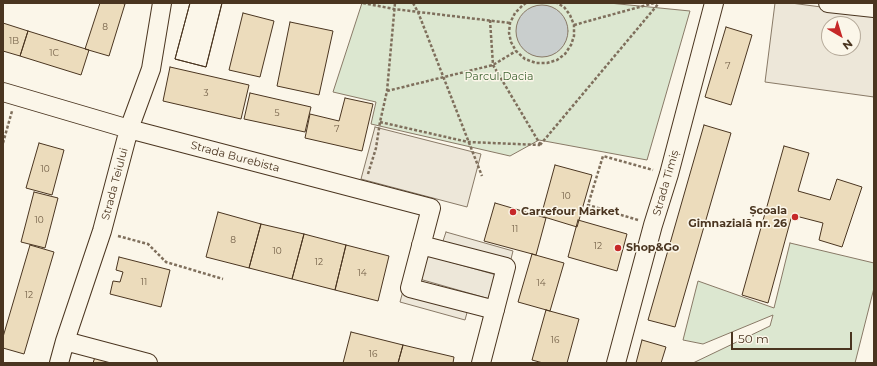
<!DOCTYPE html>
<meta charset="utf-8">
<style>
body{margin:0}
#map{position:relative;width:877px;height:366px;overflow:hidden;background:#fbf6e9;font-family:Montserrat,sans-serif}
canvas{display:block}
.frame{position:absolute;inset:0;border:4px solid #4a3520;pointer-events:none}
.north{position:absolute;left:821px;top:16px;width:40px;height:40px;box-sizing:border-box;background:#fbf6e9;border:1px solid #b4a999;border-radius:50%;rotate:142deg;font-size:11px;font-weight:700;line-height:16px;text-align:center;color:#4a3520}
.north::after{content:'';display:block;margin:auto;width:14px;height:18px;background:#c62828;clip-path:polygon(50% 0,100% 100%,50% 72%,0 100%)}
.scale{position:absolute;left:731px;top:332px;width:121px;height:18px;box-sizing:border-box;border:2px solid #4a3520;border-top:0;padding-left:5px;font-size:12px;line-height:14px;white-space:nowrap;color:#4a3520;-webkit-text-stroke:3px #fbf6e9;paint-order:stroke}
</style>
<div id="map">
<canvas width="877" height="366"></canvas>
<div class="frame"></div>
<div class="north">N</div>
<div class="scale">50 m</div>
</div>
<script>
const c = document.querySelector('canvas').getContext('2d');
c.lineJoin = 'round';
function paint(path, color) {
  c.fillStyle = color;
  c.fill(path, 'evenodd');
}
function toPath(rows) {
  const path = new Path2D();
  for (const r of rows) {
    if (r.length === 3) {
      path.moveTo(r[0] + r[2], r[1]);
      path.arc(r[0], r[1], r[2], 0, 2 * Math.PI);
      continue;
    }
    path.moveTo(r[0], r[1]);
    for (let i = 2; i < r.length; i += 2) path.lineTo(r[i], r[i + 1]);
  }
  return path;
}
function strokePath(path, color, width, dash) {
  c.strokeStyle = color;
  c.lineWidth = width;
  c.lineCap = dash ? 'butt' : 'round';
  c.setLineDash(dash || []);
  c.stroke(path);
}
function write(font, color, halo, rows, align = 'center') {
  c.font = font + ' Montserrat,sans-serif';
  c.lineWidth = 3;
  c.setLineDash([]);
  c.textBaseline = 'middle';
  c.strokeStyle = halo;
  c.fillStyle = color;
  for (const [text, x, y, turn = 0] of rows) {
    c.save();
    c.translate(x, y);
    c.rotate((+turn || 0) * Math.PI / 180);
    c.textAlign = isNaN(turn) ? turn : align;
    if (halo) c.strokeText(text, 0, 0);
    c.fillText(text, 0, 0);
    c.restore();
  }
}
const green = toPath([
 [362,3,609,3,690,11,647,160,539,140,510,156,371,124,376,102,333,92,362,3],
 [790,243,874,263,874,288,855,363,693,363,770,326,773,315,703,344,683,340,698,281,774,308,790,243]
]);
const parking = toPath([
 [775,3,791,3,874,14,874,97,765,82,775,3],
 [829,24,853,24,853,48,829,48,829,24],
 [375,127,481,154,467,207,361,179,375,127],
 [446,232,513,251,510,263,442,244,446,232],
 [422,254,500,276,493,300,416,278,422,254],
 [403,291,468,309,465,320,400,302,403,291]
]);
const water = toPath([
 [542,31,26]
]);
const building = toPath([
 [100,3,121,3,125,4,109,56,85,49,100,3],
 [190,3,222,3,206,67,175,59,190,3],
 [190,3,222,3,206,67,175,59,190,3],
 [243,13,274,21,260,77,229,70,243,13],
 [290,22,333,31,319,95,277,86,290,22],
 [3,23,28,31,20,56,3,51,3,23],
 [726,27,752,35,731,105,705,97,726,27],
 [28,31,89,50,81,75,20,56,28,31],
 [170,67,249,85,241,119,163,101,170,67],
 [250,93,311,107,305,132,244,119,250,93],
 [345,98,373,104,362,151,305,138,310,114,339,121,345,98],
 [704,125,731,133,675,327,648,320,704,125],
 [39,143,64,150,52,195,26,188,39,143],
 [784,146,809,153,798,191,830,200,837,179,862,187,842,247,819,240,823,223,792,215,768,303,742,295,784,146],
 [555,165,592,175,577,227,541,216,555,165],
 [34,192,58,198,45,248,21,242,34,192],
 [495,203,546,218,536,255,484,241,495,203],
 [218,212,261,224,249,268,206,257,218,212],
 [578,220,627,234,617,271,568,257,578,220],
 [261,224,304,234,292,279,249,268,261,224],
 [304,234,346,245,335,290,292,279,304,234],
 [30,245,54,252,24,354,3,348,3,337,30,245],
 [346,245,389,256,378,301,335,290,346,245],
 [532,254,564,263,550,311,518,302,532,254],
 [119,257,170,270,161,307,110,294,113,281,120,282,123,272,116,270,119,257],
 [546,310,579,319,567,363,543,363,532,360,546,310],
 [351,332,403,345,398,363,343,363,351,332],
 [642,340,666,347,661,363,636,363,642,340],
 [403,345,454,357,453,363,398,363,403,345],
 [95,357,113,363,93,363,95,357]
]);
const path = toPath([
 [363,3,394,9,510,23],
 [413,3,418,12,482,176],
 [526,3,523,5,515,13,510,23,509,33,511,42,516,51,525,59,536,63,547,63,557,60,565,54,571,45,574,36,574,25,570,15,564,7,557,3],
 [490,20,493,65,540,144],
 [574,25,654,3],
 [387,91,493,65,516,51],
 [380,122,468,142,540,145],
 [3,143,12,111],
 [540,145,659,3],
 [368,174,376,148,380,122,387,91,395,3],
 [638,220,588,205,603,156,653,170],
 [118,236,148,244,166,262,223,279]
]);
const minor = toPath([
 [828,3,874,8],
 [3,92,129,129,431,208,410,288,495,310],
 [421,245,506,267,481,363],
 [65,341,148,363],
 [59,363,65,341,102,231,129,129,151,69,162,3],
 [616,363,653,225,669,174,714,3]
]);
const markers = [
 [513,212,4,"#c62828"],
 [795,217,4,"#c62828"],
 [618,248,4,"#c62828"]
];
const numberNames = [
 ["8",105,27],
 ["1B",14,41],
 ["1C",54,53],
 ["7",728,66],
 ["3",206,93],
 ["5",277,113],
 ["7",337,129],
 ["10",45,169],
 ["10",566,196],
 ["10",39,220],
 ["11",515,229],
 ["8",233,240],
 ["12",598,246],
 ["10",277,251],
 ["12",319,262],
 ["14",362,273],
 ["11",144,282],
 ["14",541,283],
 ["12",29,295],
 ["16",555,340],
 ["16",373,354]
];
const parkNames = [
 ["Parcul Dacia",499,77]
];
const streetNames = [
 ["Strada Burebista",235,157,15],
 ["Strada Timiș",666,183,-74],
 ["Strada Teiului",115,184,-75]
];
const poiNames = [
 ["Școala",787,211,"right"],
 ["Gimnazială nr. 26",787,224,"right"],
 ["Carrefour Market",521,212],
 ["Shop&Go",626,248]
];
paint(green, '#dce7d0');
strokePath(green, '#887966', 1);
paint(parking, '#ede7d9');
strokePath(parking, '#887966', 1);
paint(water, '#c9cecd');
strokePath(water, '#887966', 1);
paint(building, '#ecdcbc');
strokePath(building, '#4a3520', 1);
strokePath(minor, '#4a3520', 20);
strokePath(path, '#7f6f5c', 2.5, [3, 2]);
strokePath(minor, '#fbf6e9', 18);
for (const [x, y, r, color] of markers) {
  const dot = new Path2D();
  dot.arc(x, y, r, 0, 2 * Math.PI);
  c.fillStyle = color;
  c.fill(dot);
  strokePath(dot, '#fbf6e9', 1.5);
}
write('9px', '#725f47', null, numberNames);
write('11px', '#436837', '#fbf6e9', parkNames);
write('11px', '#4a3520', '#fbf6e9', streetNames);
write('bold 11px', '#4a3520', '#fbf6e9', poiNames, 'left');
</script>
